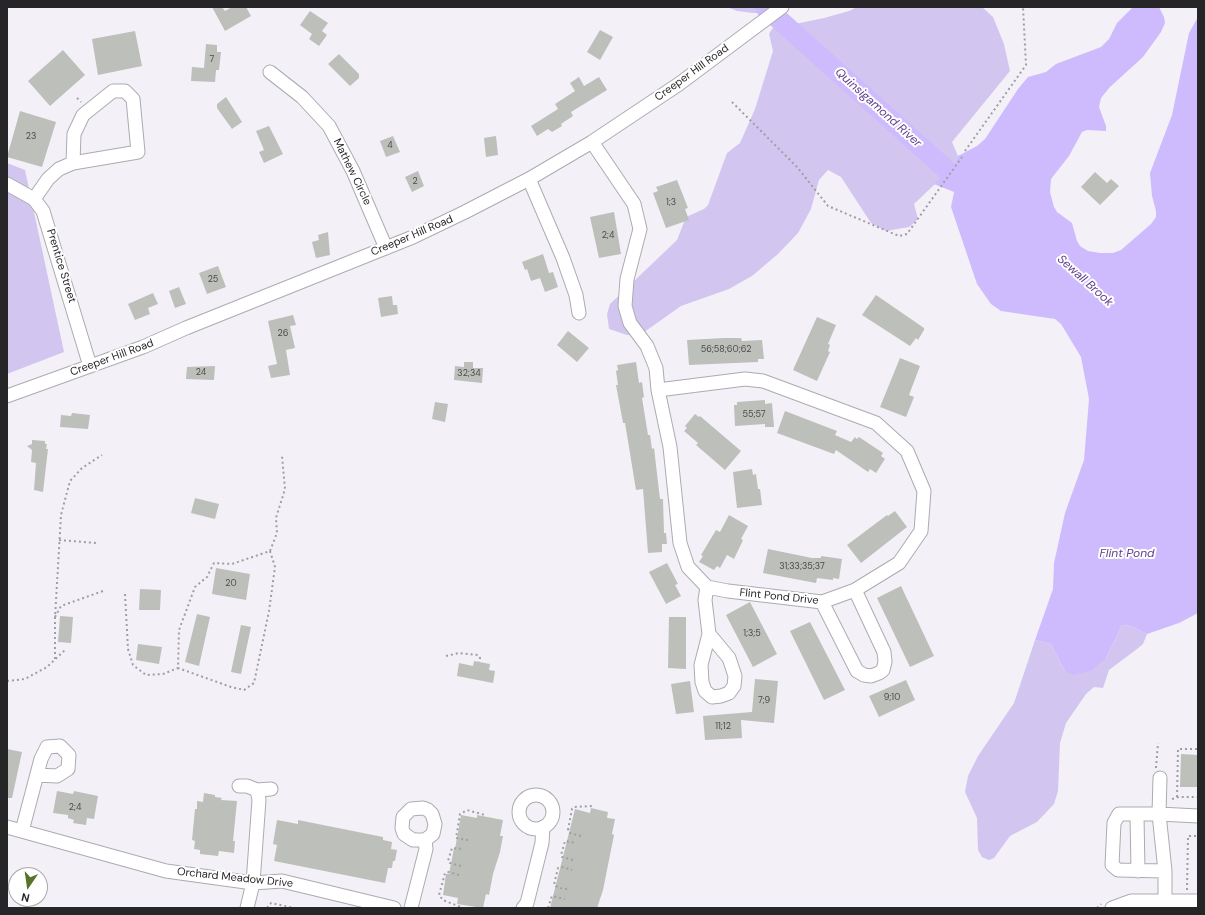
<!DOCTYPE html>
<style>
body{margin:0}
#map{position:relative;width:1205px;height:915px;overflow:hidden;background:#f3f1f7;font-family:"DM Sans",sans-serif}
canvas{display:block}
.frame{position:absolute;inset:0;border:8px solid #262628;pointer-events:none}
.north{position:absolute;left:8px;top:867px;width:40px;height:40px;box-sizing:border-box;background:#fff;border:1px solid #a8a8a9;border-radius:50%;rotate:193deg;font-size:11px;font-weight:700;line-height:16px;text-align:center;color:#262628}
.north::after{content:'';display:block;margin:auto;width:14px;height:18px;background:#55742a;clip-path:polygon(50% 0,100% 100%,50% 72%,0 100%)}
</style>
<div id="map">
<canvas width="1205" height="915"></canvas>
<div class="frame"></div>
<div class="north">N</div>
</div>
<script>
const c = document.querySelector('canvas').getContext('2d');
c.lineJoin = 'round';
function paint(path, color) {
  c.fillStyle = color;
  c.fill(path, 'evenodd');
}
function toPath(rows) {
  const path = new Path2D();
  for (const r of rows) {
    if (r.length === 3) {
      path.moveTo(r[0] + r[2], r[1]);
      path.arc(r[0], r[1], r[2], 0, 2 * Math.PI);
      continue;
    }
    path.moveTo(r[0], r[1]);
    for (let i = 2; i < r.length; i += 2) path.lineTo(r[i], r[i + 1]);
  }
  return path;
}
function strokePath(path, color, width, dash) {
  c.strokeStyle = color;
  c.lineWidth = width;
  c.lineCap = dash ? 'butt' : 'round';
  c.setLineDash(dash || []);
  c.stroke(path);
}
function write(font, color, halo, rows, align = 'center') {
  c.font = font + ' "DM Sans",sans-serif';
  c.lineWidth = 4;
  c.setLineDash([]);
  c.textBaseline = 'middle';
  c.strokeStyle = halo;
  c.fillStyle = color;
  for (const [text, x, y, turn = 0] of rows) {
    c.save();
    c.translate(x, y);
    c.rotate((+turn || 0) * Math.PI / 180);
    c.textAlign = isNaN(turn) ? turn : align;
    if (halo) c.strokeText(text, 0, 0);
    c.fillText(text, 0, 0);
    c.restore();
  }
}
const green = toPath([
 [727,7,767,7,759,13,753,13,737,11],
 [857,7,982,7,993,17,1004,44,1010,71,952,142,958,156,953,167,914,204,918,219,909,227,886,231,871,223,841,177,828,170,819,180,811,209,798,233,778,254,752,276,729,289,681,306,640,335,627,335,609,329,607,314,610,304,677,240,686,217,704,209,708,205,727,153,740,143,755,109,773,51,769,34,772,29,781,20,790,25,824,18,849,11],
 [7,163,25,170,64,352,7,374],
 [1122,625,1131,626,1147,634,1143,644,1137,649,1109,670,1103,688,1094,687,1086,694,1066,723,1060,743,1058,791,1054,804,1037,822,1010,836,994,858,989,860,982,857,978,850,977,818,965,792,968,776,978,756,1014,703,1035,640,1051,644,1065,671,1106,658]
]);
const water = toPath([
 [1133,7,1159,7,1164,17,1165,23,1161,32,1143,57,1110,87,1101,98,1099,107,1106,126,1106,131,1087,130,1082,132,1069,156,1051,179,1050,192,1054,207,1057,212,1072,223,1077,241,1080,246,1088,251,1100,253,1113,253,1121,250,1151,224,1156,217,1156,211,1152,196,1150,173,1172,115,1189,33,1198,17,1198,613,1179,623,1147,634,1131,626,1122,625,1106,658,1091,671,1073,675,1065,671,1051,644,1035,640,1053,589,1054,563,1065,513,1084,460,1089,399,1081,357,1061,324,1055,319,1001,311,991,304,977,284,951,207,954,192,934,184,953,167,958,156,977,146,985,139,1018,89,1028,77,1046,72,1056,64,1101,47,1109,39,1117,23]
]);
const river = toPath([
 [765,7,968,189]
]);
const building = toPath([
 [212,7,222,7,225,11,232,7,246,7,251,16,225,31],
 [310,11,328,23,322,31,327,35,319,46,309,39,312,34,300,25],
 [600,30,613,37,600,60,587,52],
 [135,31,142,66,98,75,92,39],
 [206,44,217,45,217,52,221,52,219,70,216,70,215,82,191,81,192,67,204,68],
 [63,50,85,75,50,106,28,81],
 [339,54,359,74,359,78,350,86,328,64],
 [579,77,584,86,599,77,607,90,571,112,573,116,561,124,562,126,552,132,548,129,537,136,531,126,558,109,555,104,575,91,570,83],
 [226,97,242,122,232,129,217,108,217,104],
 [20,111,56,122,42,167,7,157],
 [269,126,283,154,264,163,259,152,264,150,256,131],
 [393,136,400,152,386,157,380,141],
 [496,136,498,155,486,157,484,138],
 [418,171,424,186,412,192,405,177],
 [1095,172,1107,183,1111,179,1119,186,1100,205,1081,187],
 [677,180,688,208,685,209,689,220,666,228,653,193,658,191,656,187],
 [614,212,621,254,599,258,590,217],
 [328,232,330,255,316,258,312,242,319,240,318,235],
 [543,254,549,273,553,272,558,287,545,292,540,278,531,281,527,269,525,270,522,262],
 [218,266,226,287,207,294,199,273],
 [179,287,186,304,175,308,169,291],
 [153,293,158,304,148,308,150,314,135,320,128,304],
 [876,295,924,328,924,330,918,340,916,338,910,346,862,315],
 [392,296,393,305,397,305,398,314,381,317,378,298],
 [293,315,296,325,290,326,295,348,286,350,290,375,271,378,268,366,277,364,268,321],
 [817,317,836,325,828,344,830,345,828,351,830,352,817,381,793,370],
 [568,331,589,348,577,362,557,345],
 [724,338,741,338,742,341,762,340,764,359,758,359,758,362,689,365,687,340],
 [900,358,920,366,909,395,914,397,906,417,880,407],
 [464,362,473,362,473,368,483,368,482,383,454,380,455,366,464,367],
 [636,362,639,383,642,382,644,397,642,398,648,435,650,435,652,449,654,448,660,499,663,499,664,533,666,533,667,544,662,544,662,552,648,553,643,489,636,490,625,423,623,423,616,385,618,385,616,371,618,370,617,365],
 [215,366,214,380,186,379,187,367],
 [765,400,765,404,772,403,774,427,765,427,765,424,735,426,734,405,737,405,737,402],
 [435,402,448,404,445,422,432,419],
 [785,411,837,431,835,435,851,442,855,437,857,439,859,437,883,453,881,456,885,459,883,462,876,473,870,469,868,472,836,450,834,454,777,433],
 [72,413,90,415,88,429,60,427,61,415,71,416],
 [695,414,699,417,700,416,741,451,725,470,696,445,698,443,684,431,687,428,685,426],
 [32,440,45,441,45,444,47,444,46,449,48,449,43,492,34,490,36,463,31,462,32,450,27,446,32,444],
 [752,469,753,475,756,474,758,489,760,489,762,505,737,508,733,472],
 [195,498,219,504,215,519,191,513],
 [895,511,907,527,861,563,847,545,887,515,888,516],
 [729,515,748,526,741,539,743,540,734,559,727,555,720,568,717,566,714,570,699,562,703,556,701,555,716,530,720,532],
 [768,549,812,558,821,558,821,556,842,559,839,579,833,578,833,580,817,578,816,583,763,573],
 [667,563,678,584,675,585,681,596,666,604,649,572],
 [216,568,250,574,246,600,212,594],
 [901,586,934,656,910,667,877,598],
 [140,589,161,590,160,610,139,610],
 [750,602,777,654,753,667,726,615],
 [197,614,210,617,199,666,185,662],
 [60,616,73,617,71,643,58,642],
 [669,617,686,617,686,669,668,668],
 [810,622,845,690,824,700,790,631],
 [241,625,251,627,241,674,231,672],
 [138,644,162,647,159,664,136,660],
 [474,661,490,664,489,670,495,671,493,683,457,676,459,663,473,666],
 [755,679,778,681,774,723,741,720,742,738,705,740,703,716,752,712],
 [906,680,915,700,879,717,869,696],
 [690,681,694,712,676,714,671,684],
 [7,749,22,752,12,798,7,798],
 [1181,754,1198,755,1198,787,1180,787],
 [57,791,73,794,74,791,98,796,94,819,87,818,86,825,73,823,74,820,68,818,68,815,53,813],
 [204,793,215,795,215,797,222,798,221,800,237,801,233,841,235,841,234,853,219,851,218,856,200,854,200,850,194,849,195,841,192,840,195,809,197,809,197,801,203,802],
 [591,808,608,812,607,818,615,819,612,834,614,835,603,890,597,908,550,908,575,809,590,813],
 [461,815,477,818,477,815,503,820,500,836,503,836,500,852,493,874,489,895,486,894,483,908,457,904,458,898,443,895,446,874,449,874,454,848,455,849],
 [277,820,298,824,298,820,383,837,383,840,392,842,391,849,397,850,395,861,393,861,392,868,388,868,385,883,274,861,277,845,273,844]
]);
const path = toPath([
 [77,98,81,102],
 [732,102,797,167,828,206,899,236,907,234,962,157],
 [965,151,1026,65,1023,7],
 [59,540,96,543],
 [270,551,275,567,269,611,254,683,244,690,231,687,178,668,179,630,195,587,207,577,214,563,232,564,270,551,277,533,276,518,285,489,282,456],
 [125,594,128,649,133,665,146,675,163,674,178,668],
 [55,617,61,606,103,591],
 [446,656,459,653,478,655,480,658,479,662],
 [55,659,55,618,61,515,70,481,82,468,102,455],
 [7,681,25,679,47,667,65,650],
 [1156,768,1158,743],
 [1177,797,1178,749,1198,749],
 [1172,799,1179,797,1198,797],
 [581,836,570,833,568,830,572,809,574,807,594,806],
 [468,840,456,838,460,814,467,810,485,815],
 [573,860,562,857,561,855,565,841,576,843],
 [461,866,450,863,448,861,452,848,464,849],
 [459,875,449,872,445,873,439,895,443,900,463,908],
 [567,889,559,888,554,885,556,876,558,868,562,867,572,870],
 [1187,890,1188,836,1198,836],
 [267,908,271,903,294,908],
 [548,908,552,896,565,899],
 [1097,908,1101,904]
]);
const minor = toPath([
 [270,72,302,97,329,126,353,171,386,248],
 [592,142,634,204,640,229,627,279,625,306,630,323,647,346,656,368,658,390,670,447,680,543,688,567,707,587,728,591,822,602,855,590,899,563,921,531,924,491,907,451,876,423,763,381,745,379,658,390],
 [529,179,563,258,576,295,579,313],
 [7,184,34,199,43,211,90,366],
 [34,199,48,179,59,169,73,163,138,152,133,99,125,91,113,91,83,115,74,134,73,163],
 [7,396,143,347,186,328,413,237,465,212,529,179,592,142,679,84,782,7],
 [707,587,705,600,709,634,701,665,702,682,705,691,712,697,721,696,729,693,734,686,735,676,729,658,709,634],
 [822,602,857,671,864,675,871,676,879,673,883,670,885,662,884,652,855,590],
 [1160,778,1159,814,1119,814,1114,823,1112,865,1118,870,1165,871],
 [239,786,247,786,257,790,259,800,253,883,247,908],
 [257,790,271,789],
 [536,812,17],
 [1137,815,1138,871],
 [7,827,166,871,253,883,282,881,394,908],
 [22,831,41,759,47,747,60,746,69,755,68,769,57,776,37,775],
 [1165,901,1165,871,1159,814,1198,816],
 [411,908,426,849,425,840,433,834,435,824,432,814,428,810,423,808,411,809,403,817,402,828,404,834,413,840,425,840],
 [523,908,527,903,542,843,543,827],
 [1112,908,1131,901,1198,901]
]);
const numberNames = [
 ["7",212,60],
 ["23",31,137],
 ["4",390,146],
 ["2",415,182],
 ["1;3",671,203],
 ["2;4",608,236],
 ["25",213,280],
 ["26",283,334],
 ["56;58;60;62",726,350],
 ["24",201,373],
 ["32;34",469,374],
 ["55;57",754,415],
 ["31;33;35;37",802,567],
 ["20",231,584],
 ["1;3;5",752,634],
 ["9;10",892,698],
 ["7;9",764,701],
 ["11;12",723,727],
 ["2;4",75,808]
];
const streetNames = [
 ["Creeper Hill Road",692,73,-36],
 ["Mathew Circle",352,172,64],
 ["Creeper Hill Road",412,236,-23],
 ["Prentice Street",61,266,73],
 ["Creeper Hill Road",112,358,-20],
 ["Flint Pond Drive",779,597,6],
 ["Orchard Meadow Drive",235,878,6]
];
const waterNames = [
 ["Quinsigamond River",878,108,42],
 ["Sewall Brook",1085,281,42],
 ["Flint Pond",1127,554]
];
paint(green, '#d2c6f0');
paint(water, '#cebbfd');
strokePath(river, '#cebbfd', 20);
paint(building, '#bdbfba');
strokePath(minor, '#acabb0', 15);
strokePath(path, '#9f9ea2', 2, [2, 3]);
strokePath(minor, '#fff', 13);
write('9px', '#4c4c4c', null, numberNames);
write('11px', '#262628', '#fff', streetNames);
write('italic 12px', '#5e4290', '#fff', waterNames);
</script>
